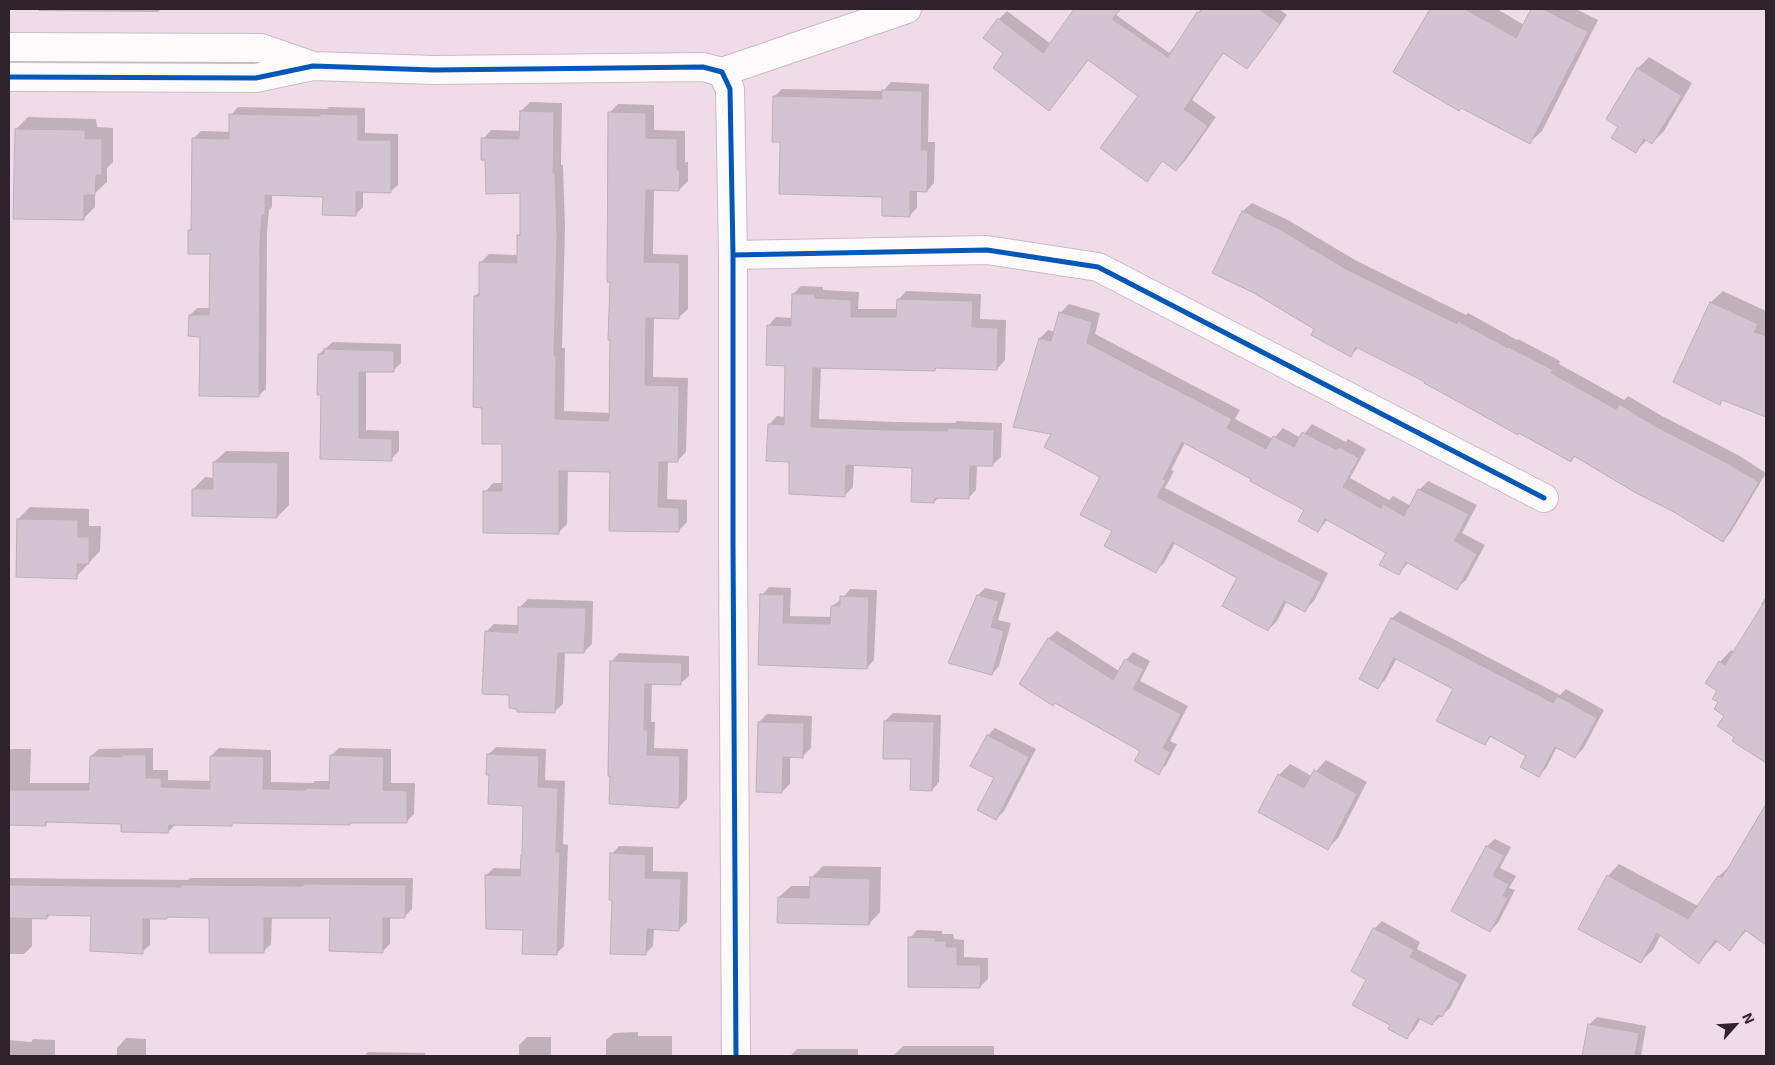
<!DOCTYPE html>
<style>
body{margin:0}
#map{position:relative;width:1775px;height:1065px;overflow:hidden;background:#f0dce9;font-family:"Exo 2",sans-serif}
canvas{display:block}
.frame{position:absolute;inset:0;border:10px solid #30222b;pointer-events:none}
.north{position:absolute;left:1710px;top:1000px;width:50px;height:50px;-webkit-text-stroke:4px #f8d4ec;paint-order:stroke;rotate:64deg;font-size:14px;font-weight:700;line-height:20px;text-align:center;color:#30222b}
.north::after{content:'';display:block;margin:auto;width:18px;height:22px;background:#30222b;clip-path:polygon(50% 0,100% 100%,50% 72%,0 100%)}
</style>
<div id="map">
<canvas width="1775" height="1065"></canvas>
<div class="frame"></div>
<div class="north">N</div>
</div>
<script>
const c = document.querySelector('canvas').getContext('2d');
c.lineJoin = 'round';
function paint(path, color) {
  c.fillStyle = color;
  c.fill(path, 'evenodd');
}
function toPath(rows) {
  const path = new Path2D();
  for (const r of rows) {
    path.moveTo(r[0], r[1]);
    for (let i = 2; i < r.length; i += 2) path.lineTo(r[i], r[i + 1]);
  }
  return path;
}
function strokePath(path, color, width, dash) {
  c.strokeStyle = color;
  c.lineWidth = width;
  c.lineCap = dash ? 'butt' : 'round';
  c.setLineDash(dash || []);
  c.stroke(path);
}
const shadow = toPath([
 [39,9,161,9,158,12,39,11],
 [1076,9,1108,9,1169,53,1174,47,1175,48,1201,9,1279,9,1287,15,1255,59,1246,67,1224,52,1192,100,1216,117,1185,161,1176,170,1163,160,1147,181,1140,96,1089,59,1057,101,1049,110,1005,53,999,19,1007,11,1051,44],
 [1432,9,1497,9,1524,25,1532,9,1576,9,1598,20,1542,131,1530,142,1395,72],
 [1649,57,1692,83,1664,131,1652,143,1647,140,1635,152,1620,127,1638,68],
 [891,82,929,84,928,142,935,142,934,183,927,191,917,190,917,208,909,216,883,196,781,141,774,97,782,89,883,91],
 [530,102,562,103,561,165,563,165,565,227,562,348,565,348,564,411,609,413,611,280,609,113,618,104,654,105,654,130,685,131,685,162,688,162,688,181,679,190,654,189,653,254,688,255,688,309,679,317,654,317,653,377,688,378,686,452,677,461,668,461,667,499,687,500,687,522,678,531,611,471,568,470,567,524,558,533,485,492,493,483,503,483,503,443,483,406,475,296,480,291,480,263,489,254,518,255,519,236,521,233,521,192,487,159,483,139,491,130,521,131,521,111],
 [238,107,327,109,329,107,365,108,365,133,398,134,398,185,390,192,363,191,363,207,355,215,324,196,272,194,272,207,269,210,267,232,266,389,258,396,201,335,190,315,197,308,210,308,211,253,189,230,193,227,193,139,201,131,230,132,231,115],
 [28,117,96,119,97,127,113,128,113,162,107,168,107,182,95,193,95,207,83,219,16,129],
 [1252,203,1288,220,1355,260,1466,315,1468,313,1517,340,1518,339,1560,361,1559,364,1624,400,1628,396,1662,416,1738,455,1766,473,1731,532,1723,541,1675,511,1576,456,1571,460,1426,381,1359,347,1351,355,1316,329,1254,292,1214,273,1243,211],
 [801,286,823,287,823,290,859,292,858,309,898,309,898,300,906,291,981,294,980,319,1006,320,1005,360,997,369,938,366,935,370,821,367,819,419,896,422,955,423,957,421,1002,423,1001,457,992,465,977,465,976,490,968,498,939,497,934,502,913,467,854,464,853,487,845,495,791,461,769,425,777,416,785,417,786,365,768,326,776,317,793,318,793,294],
 [1723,291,1766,311,1765,320,1766,320,1766,416,1724,399,1720,403,1674,381,1711,302],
 [1069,304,1100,313,1095,334,1240,410,1235,419,1273,439,1283,428,1301,438,1312,424,1346,442,1348,439,1366,449,1350,478,1389,500,1393,496,1411,506,1419,490,1428,481,1477,505,1462,533,1485,545,1466,580,1457,588,1409,562,1399,573,1387,552,1328,519,1318,531,1306,509,1252,478,1185,443,1171,470,1174,471,1165,488,1328,573,1314,601,1305,610,1287,601,1277,621,1268,630,1238,578,1175,543,1164,563,1155,571,1113,531,1102,476,1053,433,1040,338,1048,330,1055,332,1060,313],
 [333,342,401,344,401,363,393,371,366,370,366,430,399,431,399,451,391,459,321,458,322,394,319,354],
 [226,451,289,452,289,505,277,517,193,489,205,477,214,478,214,462],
 [30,507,89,509,89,526,101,526,100,551,76,577,18,519],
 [769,587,791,588,790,616,832,617,832,606,842,599,850,589,877,590,874,660,867,668,759,664,762,595],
 [985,588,1006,593,998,620,1011,623,999,666,992,674,978,595],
 [1766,596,1766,761,1733,740,1735,736,1720,702,1719,691,1720,662,1731,650,1734,652,1763,606,1761,605],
 [528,599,593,601,592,644,584,652,565,652,563,704,555,711,510,694,486,632,494,624,519,625,520,607],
 [1400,611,1560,695,1566,689,1604,710,1583,749,1575,757,1557,747,1546,768,1539,776,1528,755,1492,736,1484,743,1454,689,1397,658,1385,680,1377,688,1360,679,1392,618],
 [1057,631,1119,671,1126,660,1133,652,1150,661,1140,681,1188,706,1170,741,1177,744,1166,765,1158,773,1141,750,1020,684,1049,638],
 [619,653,689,656,689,676,681,683,652,682,651,722,655,722,654,748,688,749,687,799,679,807,611,803,612,661],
 [893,713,941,715,939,782,932,790,912,758,885,721],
 [767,714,812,716,811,748,803,756,790,756,790,784,782,792,759,722],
 [995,728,1036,749,1004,811,996,819,996,778,988,735],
 [496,747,546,749,545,780,565,781,563,844,568,845,564,946,556,954,524,929,486,875,494,868,521,869,522,855,523,854,524,804,490,774,488,755],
 [153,748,153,770,168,770,168,780,211,781,211,756,219,748,271,750,271,782,313,783,315,781,331,781,331,756,339,748,391,749,391,783,415,783,414,814,406,822,234,821,231,825,176,824,168,832,123,822,49,821,46,824,9,824,9,751,11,749,31,749,30,783,91,783,91,756,99,749],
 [1326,760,1367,782,1338,838,1327,849,1279,775,1290,764,1312,776],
 [1766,810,1766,943,1747,930,1730,949,1718,941,1699,962,1661,934,1653,950,1641,961,1608,876,1619,864,1698,906,1719,876,1731,865],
 [1495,839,1511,847,1500,868,1516,876,1509,888,1515,890,1498,923,1490,931,1453,911,1487,846],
 [619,846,653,847,653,871,688,872,687,922,679,929,654,928,653,946,645,954,613,899,612,854],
 [823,866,881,867,880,912,869,924,779,897,791,886,811,886,811,878],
 [9,878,188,880,190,878,413,878,412,909,404,917,390,917,390,944,382,952,331,917,272,917,271,944,263,952,211,917,168,916,166,918,150,918,150,945,142,952,92,915,51,914,47,918,32,918,32,946,24,954,9,954],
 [1382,921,1420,942,1417,949,1467,975,1450,1008,1432,1024,1421,1018,1414,1030,1406,1038,1392,1025,1368,979,1374,929],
 [917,930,942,931,942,934,953,934,954,939,964,940,964,957,988,958,988,979,980,987,910,938],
 [1597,1017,1646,1026,1641,1056,1583,1056,1589,1025],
 [638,1032,638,1036,672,1036,672,1056,606,1056,606,1040,614,1033],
 [527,1037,551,1037,551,1056,570,1056,519,1056,519,1045],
 [126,1038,146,1039,146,1056,117,1056,117,1048],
 [33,1039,55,1040,55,1056,9,1056,9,1040,31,1042],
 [903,1046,994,1046,994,1056,893,1056],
 [797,1049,858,1049,858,1056,790,1056],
 [368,1052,425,1053,425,1056,364,1056]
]);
const building = toPath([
 [1074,9,1121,9,1112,19,1168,57,1197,12,1199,13,1202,9,1259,9,1280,24,1247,69,1223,53,1184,109,1208,126,1176,171,1162,161,1147,182,1100,148,1138,96,1088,60,1049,111,993,68,1003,53,983,38,998,18,1043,53,1074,9],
 [1430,9,1465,9,1516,38,1531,9,1543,9,1588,32,1530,144,1461,108,1459,111,1393,72,1430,9],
 [1637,68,1682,96,1652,144,1644,139,1636,153,1611,138,1618,127,1606,119,1637,68],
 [882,90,922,91,921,150,928,150,927,192,910,191,910,217,882,216,882,197,779,194,780,142,772,142,773,96,882,99,882,90],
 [520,111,554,112,553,173,555,173,557,236,554,356,556,356,555,419,608,421,609,419,610,340,608,340,610,282,607,282,608,112,646,113,646,138,677,139,677,170,680,170,679,191,646,190,644,262,680,263,679,319,646,318,645,385,679,386,678,462,659,462,658,507,679,508,679,532,609,531,610,472,559,471,559,534,483,533,483,491,502,491,502,444,482,444,482,408,473,407,474,296,479,296,479,262,517,263,517,235,520,235,520,193,486,194,485,160,481,160,481,138,519,139,520,111],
 [229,114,320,116,320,114,358,115,358,140,391,140,391,193,356,192,356,216,322,215,323,197,265,195,265,215,262,215,260,241,259,397,199,396,200,337,188,336,189,315,209,315,210,254,188,254,188,230,191,230,192,138,229,139,229,114],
 [15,129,85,130,85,139,102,139,102,175,96,175,95,195,84,195,84,220,13,219,15,129],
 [1242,211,1279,229,1346,269,1457,324,1458,321,1508,348,1509,347,1553,370,1551,373,1616,409,1619,404,1653,425,1729,464,1759,482,1723,542,1674,512,1636,493,1574,456,1571,462,1519,433,1518,435,1464,405,1424,383,1425,382,1356,347,1351,357,1311,335,1314,329,1254,293,1212,273,1242,211],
 [792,294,815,294,815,298,851,300,851,317,896,317,897,299,973,301,972,327,998,328,997,370,935,368,935,371,813,368,811,427,887,430,947,431,948,428,994,430,993,466,970,466,969,499,935,498,934,503,911,502,912,468,846,465,845,497,789,494,789,462,766,461,768,424,784,425,785,366,766,365,767,325,791,326,792,294],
 [1710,302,1758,324,1754,332,1766,336,1766,417,1722,400,1720,405,1673,382,1710,302],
 [1059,312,1092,322,1087,343,1232,419,1227,428,1266,449,1273,436,1294,447,1302,432,1337,450,1339,447,1359,458,1343,487,1381,508,1383,504,1404,516,1418,489,1469,514,1454,541,1477,554,1457,590,1406,562,1399,575,1379,565,1386,553,1325,519,1318,532,1298,521,1304,510,1250,481,1251,479,1182,442,1163,479,1166,480,1157,497,1321,582,1305,612,1284,601,1268,631,1222,606,1237,578,1172,542,1156,573,1104,546,1112,531,1080,515,1100,477,1044,447,1051,434,1013,427,1039,338,1051,341,1059,312],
 [324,349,394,351,394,372,359,372,359,438,392,439,392,461,320,459,321,395,317,395,318,354,324,354,324,349],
 [213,462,278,463,277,518,192,516,192,489,213,489,213,462],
 [17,519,78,520,78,537,89,537,89,564,77,564,77,579,16,577,17,519],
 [760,594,784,595,783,623,830,624,831,606,840,606,840,596,869,597,867,669,758,665,760,594],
 [977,595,999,601,991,627,1004,631,992,675,948,663,977,595],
 [1766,599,1766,763,1732,741,1734,737,1717,726,1724,716,1714,709,1718,702,1712,699,1717,691,1705,683,1719,661,1725,665,1766,599],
 [518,607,586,608,584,653,558,653,555,713,517,712,517,709,509,708,509,695,482,694,485,631,518,633,518,607],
 [1391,618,1553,703,1557,696,1597,718,1575,758,1555,747,1539,777,1520,767,1526,756,1490,736,1485,745,1436,721,1453,689,1394,658,1378,689,1359,679,1391,618],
 [1048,638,1113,680,1125,659,1144,669,1133,689,1181,714,1163,748,1170,752,1159,775,1134,761,1140,751,1055,703,1053,706,1019,684,1048,638],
 [610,661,682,663,681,685,645,684,644,730,648,730,647,755,680,756,679,808,609,804,610,776,608,776,610,661],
 [884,721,934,722,932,791,910,790,911,759,883,759,884,721],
 [758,722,804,723,803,758,783,757,782,793,756,792,758,722],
 [987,735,1029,757,996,820,977,810,994,778,970,766,987,735],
 [487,754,539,756,538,787,558,788,556,852,560,852,557,955,522,954,523,930,486,929,485,875,520,876,521,855,522,855,523,806,488,804,489,775,486,775,487,754],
 [122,755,146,755,146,778,161,778,161,787,210,789,210,756,233,756,264,757,263,789,306,790,306,788,329,789,330,755,384,757,383,790,407,791,407,823,350,823,350,825,232,823,232,826,169,825,168,833,121,832,121,824,46,822,46,826,9,825,9,790,89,790,90,756,122,757,122,755],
 [1314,770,1357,794,1328,850,1258,812,1278,774,1304,788,1314,770],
 [1766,804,1766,945,1745,930,1730,951,1715,940,1699,964,1657,933,1641,963,1578,929,1607,875,1688,919,1718,876,1722,878,1766,804],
 [1486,846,1504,855,1493,876,1509,884,1503,896,1508,898,1490,932,1451,911,1486,846],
 [610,853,646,855,645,878,681,879,679,931,647,929,646,955,610,954,612,900,609,900,610,853],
 [810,877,870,879,869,925,777,923,778,897,809,898,810,877],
 [303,884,406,885,405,918,383,918,383,953,329,951,330,918,264,918,264,953,209,953,209,918,167,917,167,919,143,919,143,954,90,951,91,916,47,915,47,919,9,918,9,885,181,887,181,885,303,886,303,884],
 [1373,928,1414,950,1410,957,1460,983,1442,1017,1438,1015,1432,1025,1418,1018,1407,1039,1388,1029,1390,1025,1352,1005,1366,980,1351,971,1373,928],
 [908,937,935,938,935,941,946,941,946,947,957,947,957,965,981,965,980,988,908,987,908,937],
 [1588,1024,1639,1033,1635,1056,1582,1056,1588,1024]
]);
const minor = toPath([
 [9,47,261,48,313,66],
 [722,72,907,9],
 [9,77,256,78,313,66,434,70,703,67,722,72,730,89,733,255,733,543,736,1056],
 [733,255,987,250,1098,267,1544,498]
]);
const cycleway = toPath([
 [9,77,256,78,313,66,434,70,703,67,722,72,730,89,733,255,733,543,736,1056],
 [733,255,987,250,1098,267,1544,498]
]);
paint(shadow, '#0003');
paint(building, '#d2c4d0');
strokePath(building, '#bcaeba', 1);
strokePath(minor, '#cabac4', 30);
strokePath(minor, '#fdfafc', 28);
strokePath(cycleway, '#0057b8', 5);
</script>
